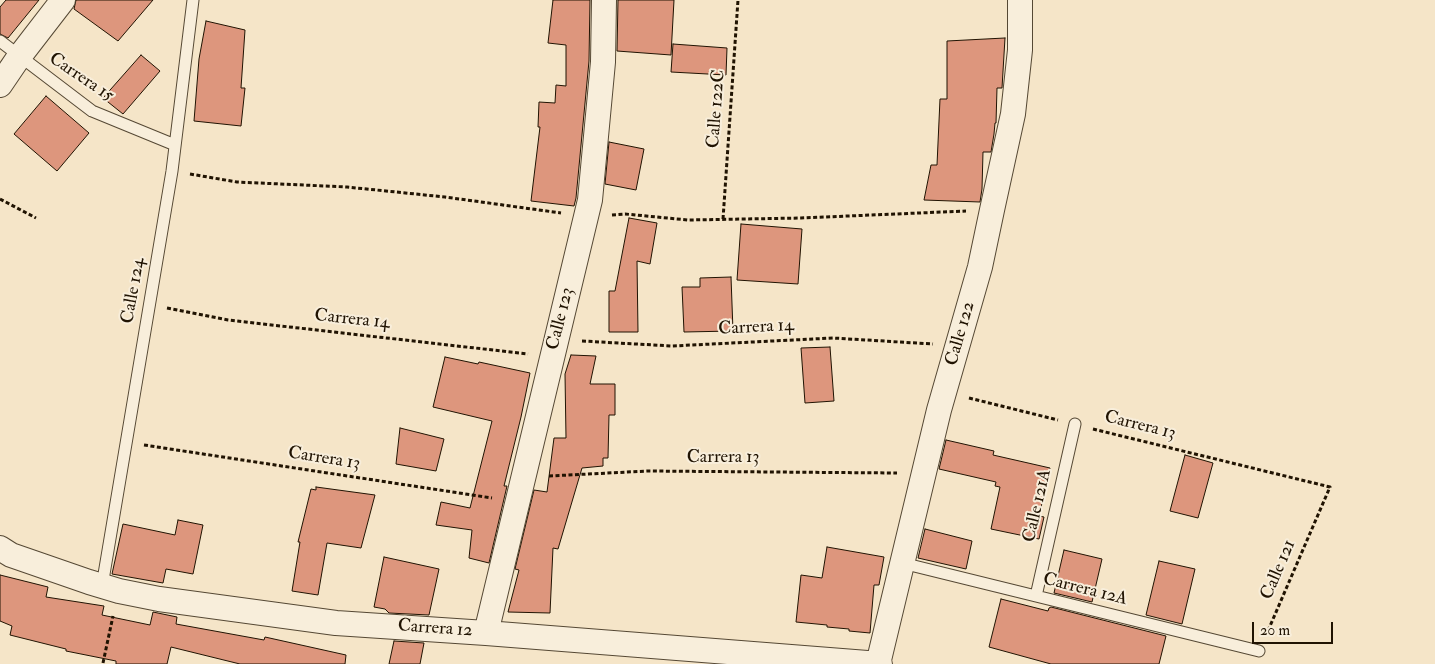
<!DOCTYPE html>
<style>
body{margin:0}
#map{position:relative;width:1435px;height:664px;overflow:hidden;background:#f5e5c8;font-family:"IM FELL Double Pica",serif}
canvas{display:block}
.scale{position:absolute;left:1252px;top:622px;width:81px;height:22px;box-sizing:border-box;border:2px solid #201302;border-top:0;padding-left:6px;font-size:15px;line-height:18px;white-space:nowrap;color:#201302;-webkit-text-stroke:4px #f8eedb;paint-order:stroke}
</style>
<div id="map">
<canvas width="1435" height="664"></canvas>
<div class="scale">20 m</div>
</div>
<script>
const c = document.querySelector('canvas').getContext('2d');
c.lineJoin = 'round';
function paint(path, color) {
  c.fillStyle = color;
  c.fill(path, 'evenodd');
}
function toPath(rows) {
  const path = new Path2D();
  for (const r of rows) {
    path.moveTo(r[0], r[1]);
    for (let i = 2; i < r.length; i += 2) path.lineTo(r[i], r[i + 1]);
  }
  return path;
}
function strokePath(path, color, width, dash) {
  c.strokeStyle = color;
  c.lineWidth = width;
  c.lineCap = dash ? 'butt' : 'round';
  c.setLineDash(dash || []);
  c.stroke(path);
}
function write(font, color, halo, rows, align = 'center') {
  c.font = font + ' "IM FELL Double Pica",serif';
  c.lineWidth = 4;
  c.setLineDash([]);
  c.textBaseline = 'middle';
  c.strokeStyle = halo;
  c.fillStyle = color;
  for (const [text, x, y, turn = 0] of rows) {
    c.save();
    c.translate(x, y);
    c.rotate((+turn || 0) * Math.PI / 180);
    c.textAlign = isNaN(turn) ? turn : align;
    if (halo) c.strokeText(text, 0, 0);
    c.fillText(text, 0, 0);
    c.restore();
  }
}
const building = toPath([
 [6,0,39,0,8,38,0,34,0,7,6,0],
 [76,0,153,0,118,41,74,9,76,0],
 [553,0,590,0,589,61,576,198,574,206,531,201,540,127,538,127,539,102,555,103,556,85,566,86,566,45,548,43,553,0],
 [618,0,674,0,671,55,617,51,618,0],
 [206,21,245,30,241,88,245,88,241,126,194,121,199,59,206,21],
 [1005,38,1002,88,997,88,996,123,995,123,994,134,991,152,983,152,982,189,980,202,924,200,931,165,937,165,940,99,947,99,947,41,1005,38],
 [673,44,727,48,726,75,671,72,673,44],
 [141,55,160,71,123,114,103,98,141,55],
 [46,96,89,133,57,171,14,134,46,96],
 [609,142,644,149,636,190,605,184,609,142],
 [629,218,657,223,650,264,637,261,638,332,609,332,609,291,615,291,629,218],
 [741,224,802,229,798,284,737,280,741,224],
 [731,277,733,331,684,332,682,287,700,287,700,278,731,277],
 [830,347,834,401,805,403,801,348,830,347],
 [571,355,596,356,590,384,615,384,615,415,609,415,608,458,603,458,603,466,582,468,558,549,553,548,550,613,508,612,519,570,515,569,534,490,547,492,554,438,566,438,565,374,571,355],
 [445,357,478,364,479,362,530,373,521,417,504,486,507,486,489,563,469,558,472,530,436,525,441,502,470,508,492,421,433,407,445,357],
 [400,428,444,439,436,471,396,464,400,428],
 [946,440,994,451,993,455,1050,468,1039,516,1044,517,1039,539,991,529,1000,487,995,486,996,482,939,469,946,440],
 [1185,455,1213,463,1198,518,1170,511,1185,455],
 [316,487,375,495,361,548,327,543,318,595,292,591,300,542,298,542,311,489,316,490,316,487],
 [178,520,203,525,193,574,166,569,163,583,112,574,123,524,175,535,178,520],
 [925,529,972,541,966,569,918,558,925,529],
 [827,547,884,557,879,585,874,585,870,633,849,631,849,629,827,627,827,625,796,622,801,575,822,578,827,547],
 [1064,550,1102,559,1092,602,1054,593,1064,550],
 [384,557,439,569,429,615,389,613,385,609,374,607,384,557],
 [1159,561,1195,569,1182,624,1146,615,1159,561],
 [0,575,48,587,46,597,104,606,102,615,150,625,153,612,177,617,176,624,264,640,265,637,346,655,345,664,240,664,171,647,167,664,116,664,116,661,66,651,66,649,10,635,12,626,0,621,0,575],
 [1001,599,1048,611,1049,608,1051,607,1166,636,1159,664,1051,664,989,647,1001,599],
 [394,641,424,643,420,664,389,664,394,641]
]);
const path = toPath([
 [190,174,237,182,347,187,445,197,561,213],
 [0,199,36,218],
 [612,215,625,214,688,220,801,218,966,211],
 [723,219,738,0],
 [167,308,228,320,528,354],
 [582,341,672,346,833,338,933,344],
 [969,398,1058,420],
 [1093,429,1330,487,1267,633],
 [144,445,492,498],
 [549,476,648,471,897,473],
 [103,663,113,616]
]);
const lane = toPath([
 [0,41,92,111,175,145],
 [902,563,1259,651],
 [102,586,172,171,193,0],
 [1036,596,1075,424]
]);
const street = toPath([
 [0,85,19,57,63,0],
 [0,548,11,555,89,582,119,591,159,599,336,623,486,633,880,664],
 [486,633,590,200,603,62,604,0],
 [878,664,939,410,980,267,992,210,1013,114,1020,50,1020,0]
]);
const streetNames = [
 ["Carrera 15",81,78,34],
 ["Calle 122C",717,109,-86],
 ["Calle 124",134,291,-80],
 ["Calle 123",561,319,-76],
 ["Carrera 14",352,320,6],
 ["Carrera 14",756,328,-3],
 ["Calle 122",961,334,-74],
 ["Carrera 13",1140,426,14],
 ["Carrera 13",723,458],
 ["Carrera 13",324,459,9],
 ["Calle 121A",1038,506,-77],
 ["Calle 121",1279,570,-67],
 ["Carrera 12A",1085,590,14],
 ["Carrera 12",435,629,4]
];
paint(building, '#dd967d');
strokePath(building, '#201302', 1);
strokePath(lane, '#554834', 13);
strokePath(street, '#554834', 26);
strokePath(path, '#201302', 3, [4, 2.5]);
strokePath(lane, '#f8eedb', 11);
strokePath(street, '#f8eedb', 24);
write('18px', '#201302', '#f8eedb', streetNames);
</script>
